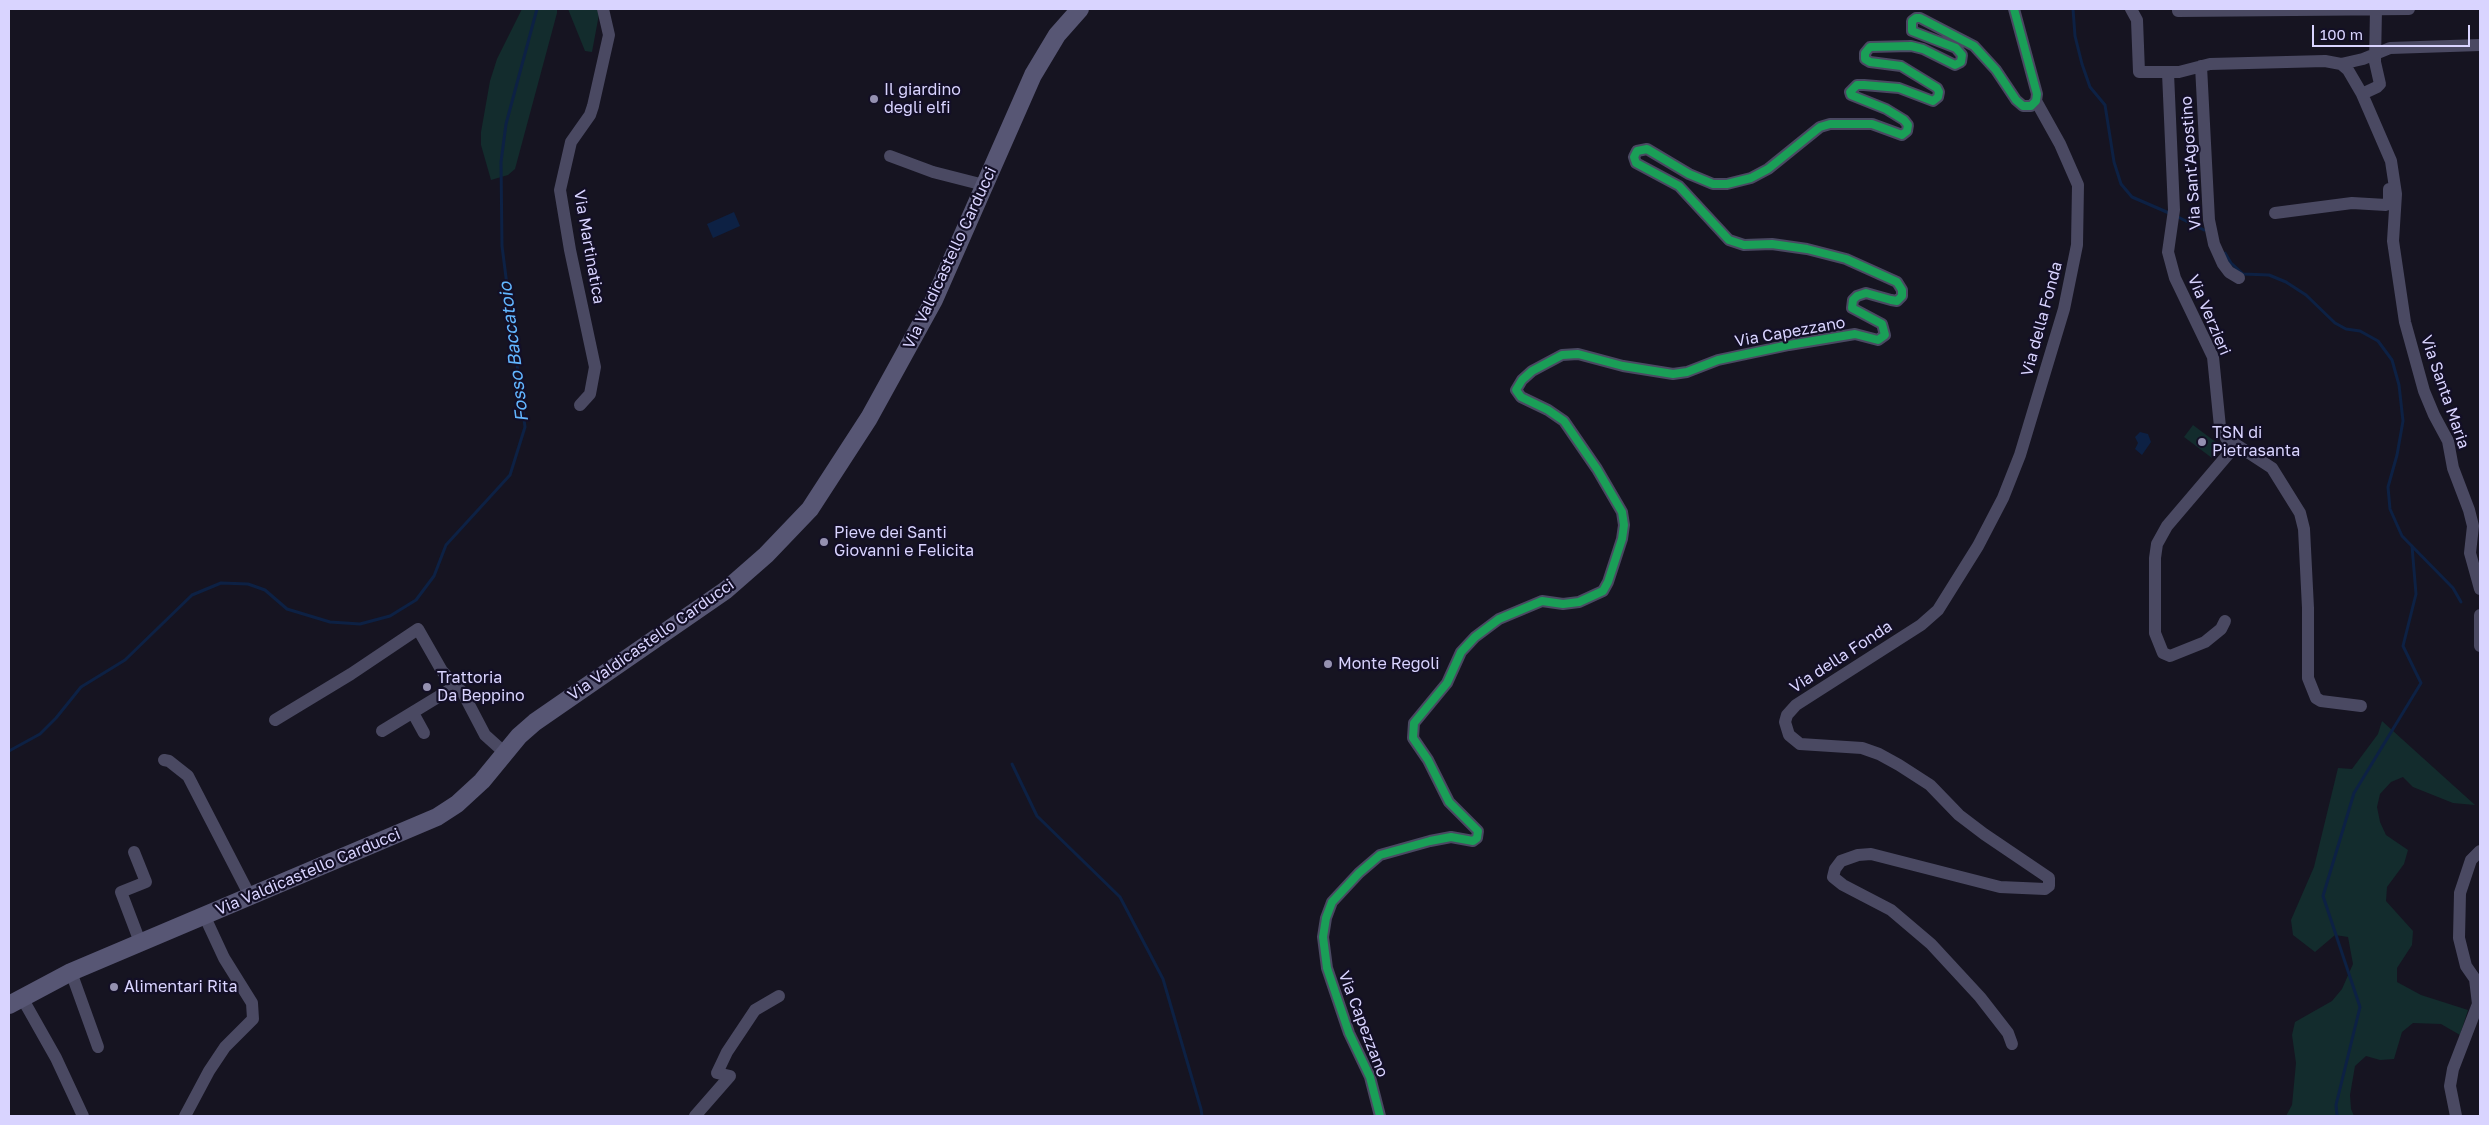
<!DOCTYPE html>
<style>
body{margin:0}
#map{position:relative;width:2489px;height:1125px;overflow:hidden;background:#161421;font-family:"Golos Text",sans-serif}
canvas{display:block}
.frame{position:absolute;inset:0;border:10px solid #d9d4ff;pointer-events:none}
.scale{position:absolute;left:2312px;top:25px;width:158px;height:22px;box-sizing:border-box;border:2px solid #d9d4ff;border-top:0;padding-left:6px;font-size:15px;line-height:18px;white-space:nowrap;color:#d9d4ff;-webkit-text-stroke:4px #130f26;paint-order:stroke}
</style>
<div id="map">
<canvas width="2489" height="1125"></canvas>
<div class="frame"></div>
<div class="scale">100 m</div>
</div>
<script>
const c = document.querySelector('canvas').getContext('2d');
c.lineJoin = 'round';
function paint(path, color) {
  c.fillStyle = color;
  c.fill(path, 'evenodd');
}
function toPath(rows) {
  const path = new Path2D();
  for (const r of rows) {
    path.moveTo(r[0], r[1]);
    for (let i = 2; i < r.length; i += 2) path.lineTo(r[i], r[i + 1]);
  }
  return path;
}
function strokePath(path, color, width, dash) {
  c.strokeStyle = color;
  c.lineWidth = width;
  c.lineCap = dash ? 'butt' : 'round';
  c.setLineDash(dash || []);
  c.stroke(path);
}
function write(font, color, halo, rows, align = 'center') {
  c.font = font + ' "Golos Text",sans-serif';
  c.lineWidth = 4.5;
  c.setLineDash([]);
  c.textBaseline = 'middle';
  c.strokeStyle = halo;
  c.fillStyle = color;
  for (const [text, x, y, turn = 0] of rows) {
    c.save();
    c.translate(x, y);
    c.rotate((+turn || 0) * Math.PI / 180);
    c.textAlign = isNaN(turn) ? turn : align;
    if (halo) c.strokeText(text, 0, 0);
    c.fillText(text, 0, 0);
    c.restore();
  }
}
const green = toPath([
 [522,9,557,9,557,13,515,169,508,175,491,180,481,145,481,132,490,81,497,59],
 [568,9,600,9,592,52,585,51],
 [2193,425,2221,446,2212,458,2184,437],
 [2382,721,2475,805,2453,803,2413,787,2403,777,2391,782,2380,794,2377,807,2380,822,2386,835,2408,850,2404,864,2387,887,2386,901,2413,931,2412,945,2397,968,2397,982,2421,995,2468,1010,2460,1035,2441,1024,2413,1023,2402,1032,2394,1059,2380,1060,2366,1056,2355,1066,2350,1095,2351,1109,2354,1116,2286,1116,2292,1105,2296,1063,2292,1035,2295,1022,2332,1001,2342,989,2353,964,2348,937,2335,935,2315,952,2293,935,2291,920,2314,867,2338,768,2352,769,2378,734]
]);
const water = toPath([
 [734,212,740,226,713,238,707,224],
 [2140,432,2148,434,2151,442,2142,455,2135,449,2138,443,2135,437]
]);
const stream = toPath([
 [2073,9,2075,36,2082,64,2090,87,2105,105,2114,162,2121,184,2132,197,2169,213],
 [2178,217,2204,230],
 [2225,253,2231,263,2243,274,2269,275,2286,282,2306,295,2335,323,2346,329,2360,331,2378,341,2392,360,2399,385,2403,421,2397,455,2388,487,2390,509,2402,536,2453,588,2461,602],
 [9,751,40,734,56,718,81,687,125,660,192,595,221,583,248,584,265,590,287,609,330,622,360,624,390,616,416,600,434,576,446,545,510,475,525,427,502,246,501,162,506,124,537,9],
 [1012,764,1037,816,1120,897,1163,979,1201,1109,1202,1116],
 [2337,1116,2336,1105,2360,1007,2323,896,2354,793,2421,683,2403,646,2416,594,2412,546]
]);
const street = toPath([
 [2131,9,2137,20,2139,72,2179,72,2210,64,2325,61,2341,64,2363,59,2390,48,2480,45],
 [2178,9,2178,11,2409,9],
 [2341,64,2348,70,2362,94,2391,161,2396,194,2393,241,2405,322,2424,391,2434,415,2448,441,2453,468,2469,510,2473,526,2470,553,2480,589],
 [2201,66,2209,220,2214,244,2223,264,2229,272,2239,278],
 [2168,73,2174,210,2168,252,2175,278,2213,357,2220,427,2226,438,2272,468,2300,513,2304,529,2308,608,2308,678,2316,698,2321,701,2361,706],
 [2362,94,2377,87,2380,84,2375,62,2376,9],
 [890,156,933,172,984,185],
 [2275,213,2352,203,2386,205,2389,200,2389,189],
 [580,405,590,394,595,367,570,250,560,190,571,142,590,115,593,106,609,35,603,9],
 [2480,615,2480,646],
 [2225,621,2221,629,2205,642,2170,656,2163,653,2155,633,2155,558,2157,544,2167,526,2236,445],
 [413,713,424,733],
 [275,720,351,674,418,629,442,671,463,693,485,735,505,753],
 [382,731,456,686],
 [164,760,169,761,188,776,250,896],
 [134,852,146,882,121,892,140,942],
 [71,972,98,1047],
 [21,996,56,1058,83,1116],
 [2012,1044,2008,1033,1980,997,1931,944,1891,910,1843,885,1833,877,1835,869,1841,861,1858,855,1871,854,2000,887,2045,889,2049,886,2049,878,1984,834,1959,815,1930,785,1899,765,1879,754,1862,748,1800,744,1789,735,1785,722,1787,715,1796,705,1921,625,1938,610,1978,546,2003,498,2020,455,2064,309,2077,245,2078,185,2060,144,2036,101],
 [185,1116,209,1071,225,1047,253,1019,252,1003,224,958,204,915],
 [695,1116,730,1076,717,1073,727,1052,755,1010,779,996],
 [1380,1116,1370,1077,1349,1033,1327,968,1323,937,1326,918,1332,902,1359,873,1380,855,1430,841,1451,837,1473,841,1477,838,1478,831,1449,802,1428,760,1413,738,1414,723,1447,683,1461,652,1475,637,1499,619,1542,601,1563,604,1579,602,1603,591,1608,582,1622,539,1624,525,1622,512,1597,469,1564,421,1548,410,1521,397,1516,390,1522,380,1532,371,1562,355,1578,354,1623,366,1673,374,1687,372,1718,360,1789,345,1855,334,1878,340,1885,335,1882,324,1852,308,1853,300,1857,296,1866,293,1891,300,1897,301,1902,296,1902,290,1897,282,1846,259,1807,249,1772,244,1744,245,1729,240,1679,186,1636,163,1634,157,1637,151,1647,149,1689,174,1713,184,1727,184,1751,178,1768,169,1820,127,1830,124,1872,124,1902,135,1907,131,1908,125,1904,120,1886,109,1851,95,1850,92,1857,85,1864,85,1899,88,1933,101,1938,97,1939,92,1937,88,1901,66,1870,62,1865,59,1865,53,1870,47,1911,46,1923,49,1955,65,1961,62,1962,55,1956,48,1912,31,1912,21,1916,18,1920,18,1974,46,1996,70,2016,100,2023,106,2031,106,2036,101,2037,94,2014,9],
 [2456,1116,2450,1086,2453,1069,2478,1004,2475,979,2466,966,2459,938,2460,893,2471,860,2480,851]
]);
const secondary = toPath([
 [9,1005,71,972,437,817,457,804,482,781,519,736,535,722,726,590,766,555,810,509,869,418,934,300,1033,75,1057,35,1080,9]
]);
const cycleway = toPath([
 [1380,1116,1370,1077,1349,1033,1327,968,1323,937,1326,918,1332,902,1359,873,1380,855,1430,841,1451,837,1473,841,1477,838,1478,831,1449,802,1428,760,1413,738,1414,723,1447,683,1461,652,1475,637,1499,619,1542,601,1563,604,1579,602,1603,591,1608,582,1622,539,1624,525,1622,512,1597,469,1564,421,1548,410,1521,397,1516,390,1522,380,1532,371,1562,355,1578,354,1623,366,1673,374,1687,372,1718,360,1789,345,1855,334,1878,340,1885,335,1882,324,1852,308,1853,300,1857,296,1866,293,1891,300,1897,301,1902,296,1902,290,1897,282,1846,259,1807,249,1772,244,1744,245,1729,240,1679,186,1636,163,1634,157,1637,151,1647,149,1689,174,1713,184,1727,184,1751,178,1768,169,1820,127,1830,124,1872,124,1902,135,1907,131,1908,125,1904,120,1886,109,1851,95,1850,92,1857,85,1864,85,1899,88,1933,101,1938,97,1939,92,1937,88,1901,66,1870,62,1865,59,1865,53,1870,47,1911,46,1923,49,1955,65,1961,62,1962,55,1956,48,1912,31,1912,21,1916,18,1920,18,1974,46,1996,70,2016,100,2023,106,2031,106,2036,101,2037,94,2014,9]
]);
const markers = [
 [874,99,5,"#9591b1"],
 [2202,442,5,"#9591b1"],
 [824,542,5,"#9591b1"],
 [1328,664,5,"#9591b1"],
 [427,687,5,"#9591b1"],
 [114,987,5,"#9591b1"]
];
const poiNames = [
 ["Il giardino",884,90],
 ["degli elfi",884,108],
 ["TSN di",2212,433],
 ["Pietrasanta",2212,451],
 ["Pieve dei Santi",834,533],
 ["Giovanni e Felicita",834,551],
 ["Monte Regoli",1338,664],
 ["Trattoria",437,678],
 ["Da Beppino",437,696],
 ["Alimentari Rita",124,987]
];
const streetNames = [
 ["Via Sant'Agostino",2191,163,-94],
 ["Via Martinatica",589,247,80],
 ["Via Valdicastello Carducci",950,258,-65],
 ["Via Verzieri",2209,315,67],
 ["Via della Fonda",2042,319,-75],
 ["Via Capezzano",1790,332,-10],
 ["Via Santa Maria",2445,392,71],
 ["Via Valdicastello Carducci",651,640,-35],
 ["Via della Fonda",1841,657,-33],
 ["Via Valdicastello Carducci",308,872,-23],
 ["Via Capezzano",1363,1024,69]
];
const waterNames = [
 ["Fosso Baccatoio",514,352,-97]
];
paint(green, '#132c2d');
paint(water, '#0d2144');
strokePath(stream, '#0d2144', 3);
strokePath(street, '#4a4962', 12);
strokePath(secondary, '#575674', 18);
strokePath(cycleway, '#1a9f57', 8);
for (const [x, y, r, color] of markers) {
  const dot = new Path2D();
  dot.arc(x, y, r, 0, 2 * Math.PI);
  c.fillStyle = color;
  c.fill(dot);
  strokePath(dot, '#130f26', 2);
}
write('16px', '#d9d4ff', '#130f26', poiNames, 'left');
write('16px', '#d9d4ff', '#130f26', streetNames);
write('italic 18px', '#62b6ff', '#130f26', waterNames);
</script>
